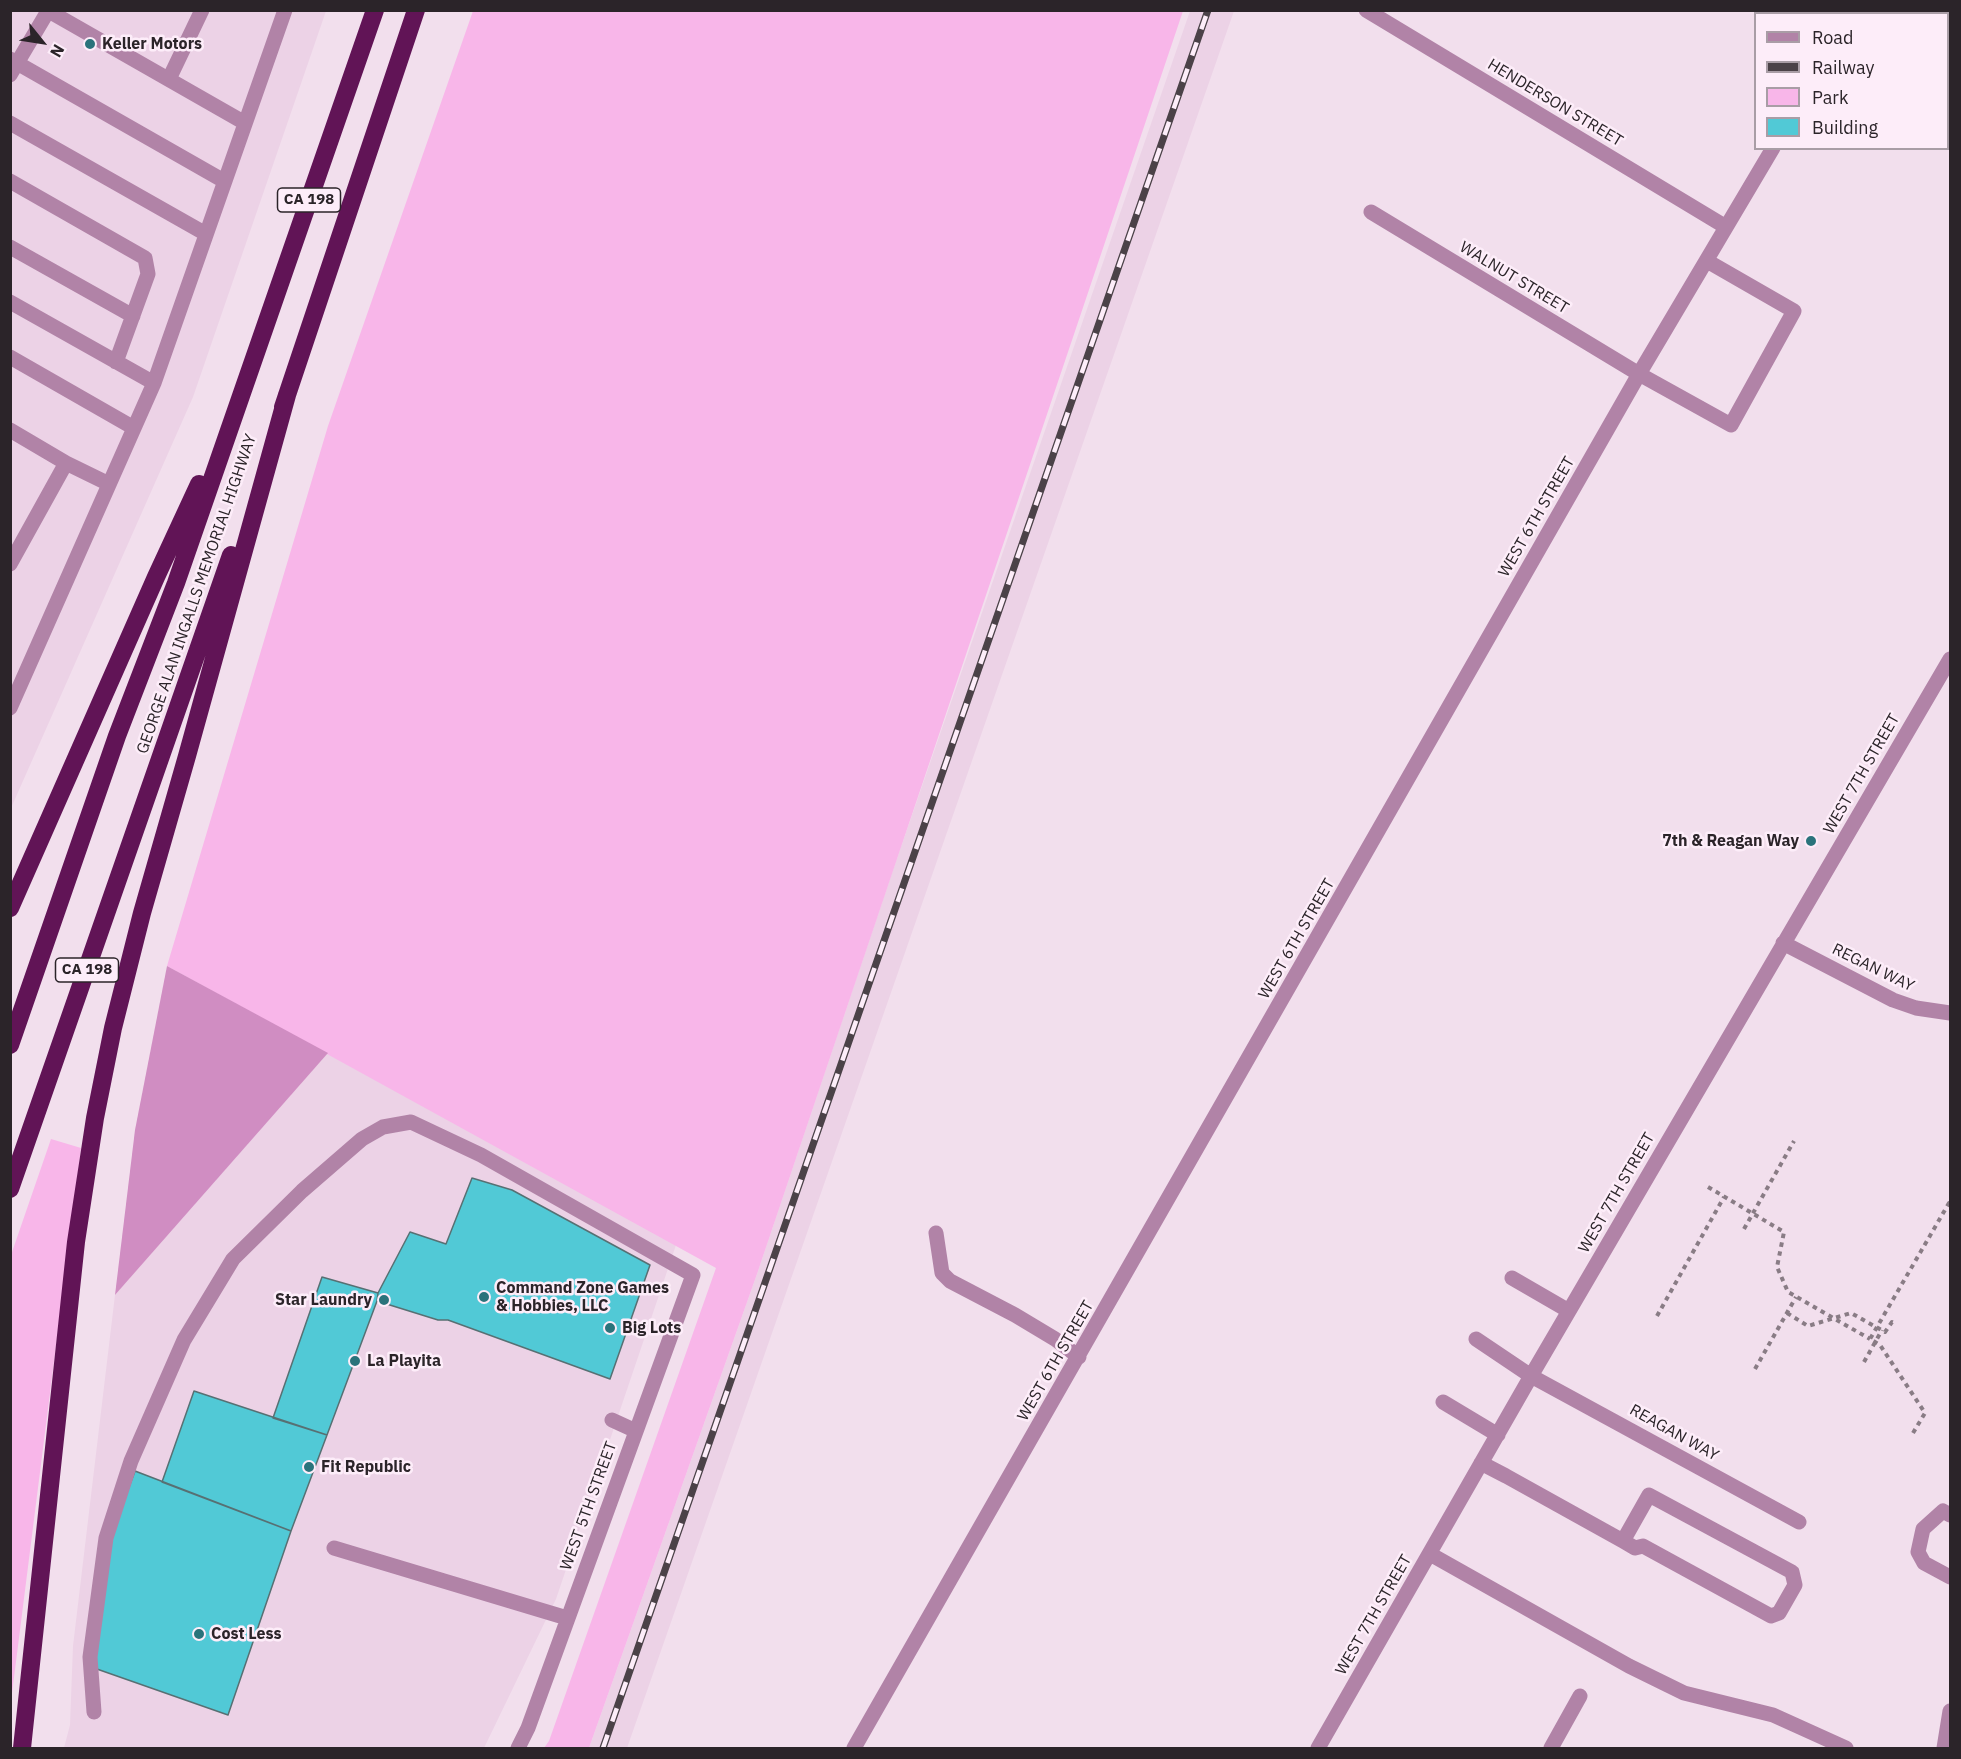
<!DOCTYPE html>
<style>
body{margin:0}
#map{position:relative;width:1961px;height:1759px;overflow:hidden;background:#f2dfed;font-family:"IBM Plex Sans",sans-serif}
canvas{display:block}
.frame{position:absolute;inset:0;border:12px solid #2b2429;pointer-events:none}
.legend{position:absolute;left:1754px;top:12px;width:195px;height:138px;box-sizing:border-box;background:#fdedf9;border:2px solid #a99da6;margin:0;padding:8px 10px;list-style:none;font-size:18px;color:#2b2429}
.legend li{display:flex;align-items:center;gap:12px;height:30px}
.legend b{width:30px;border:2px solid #a99da6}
.north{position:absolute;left:12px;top:12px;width:60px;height:60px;-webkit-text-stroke:4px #fdedf9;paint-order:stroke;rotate:120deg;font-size:16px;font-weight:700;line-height:24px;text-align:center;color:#2b2429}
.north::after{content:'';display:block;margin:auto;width:21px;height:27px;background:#2b2429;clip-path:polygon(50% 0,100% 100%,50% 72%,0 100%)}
</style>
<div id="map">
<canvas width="1961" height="1759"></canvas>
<div class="frame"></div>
<ul class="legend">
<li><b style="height:8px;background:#b183a7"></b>Road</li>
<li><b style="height:8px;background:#4b4248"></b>Railway</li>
<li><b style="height:16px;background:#f8b6e9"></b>Park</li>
<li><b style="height:16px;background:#51c9d6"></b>Building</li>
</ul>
<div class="north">N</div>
</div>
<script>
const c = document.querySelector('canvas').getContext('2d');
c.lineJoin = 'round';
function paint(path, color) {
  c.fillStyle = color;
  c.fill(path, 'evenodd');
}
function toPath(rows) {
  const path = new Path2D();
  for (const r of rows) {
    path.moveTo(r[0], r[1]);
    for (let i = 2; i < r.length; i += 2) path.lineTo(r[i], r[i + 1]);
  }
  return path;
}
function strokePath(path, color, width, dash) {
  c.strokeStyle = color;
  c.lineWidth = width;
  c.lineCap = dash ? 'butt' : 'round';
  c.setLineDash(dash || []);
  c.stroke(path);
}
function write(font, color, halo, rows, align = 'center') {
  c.font = font + ' "IBM Plex Sans",sans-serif';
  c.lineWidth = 5;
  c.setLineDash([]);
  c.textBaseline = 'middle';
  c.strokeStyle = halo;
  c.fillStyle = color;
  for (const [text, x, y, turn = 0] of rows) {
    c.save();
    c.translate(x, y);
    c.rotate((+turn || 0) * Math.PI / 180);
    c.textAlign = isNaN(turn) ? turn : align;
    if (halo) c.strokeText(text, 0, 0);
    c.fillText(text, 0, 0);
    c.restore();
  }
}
const built = toPath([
 [11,11,326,11,193,397,11,808],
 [1190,11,1234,11,627,1748,589,1748,757,1274,892,873],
 [328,1053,676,1245,556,1599,484,1748,64,1748,70,1725,73,1646,115,1295]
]);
const green = toPath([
 [473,11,1183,11,757,1274,589,1748,544,1748,549,1741,716,1268,167,966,328,426],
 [51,1139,81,1148,11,1701,11,1255]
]);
const forest = toPath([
 [167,966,328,1053,115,1295,135,1130]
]);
const building = toPath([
 [472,1178,512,1190,650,1265,610,1379,448,1320,438,1320,377,1301,378,1293,410,1232,446,1244,472,1178],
 [322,1277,378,1293,377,1301,327,1435,273,1418,322,1277],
 [194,1391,327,1435,291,1531,162,1482,194,1391],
 [135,1471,291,1531,228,1715,94,1668,108,1543,135,1471]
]);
const path = toPath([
 [1708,1187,1784,1232,1777,1267,1788,1292,1870,1339],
 [1744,1229,1794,1141],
 [1787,1313,1808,1326,1851,1313,1885,1332,1892,1322,1896,1324],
 [1657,1316,1724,1197],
 [1864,1362,1882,1330],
 [1755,1369,1796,1297],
 [1913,1433,1925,1413,1880,1345,1870,1339,1949,1203,1950,1204]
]);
const minor = toPath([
 [47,10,245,123],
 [1366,10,1726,227],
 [1853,14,1855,10],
 [10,59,224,181],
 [10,75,48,11],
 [169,79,202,10],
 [10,123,206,234],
 [10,181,145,258,148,274,116,362],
 [1371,212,1639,374,1731,425,1794,311,1707,261],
 [10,247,133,316],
 [10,302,154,383],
 [10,357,134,428],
 [10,430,66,463,10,564],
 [66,463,109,484],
 [10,708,154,383,285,10],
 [1783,943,1893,1000,1916,1008,1950,1013],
 [936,1233,942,1273,950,1281,1015,1315,1055,1339,1079,1357],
 [1512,1278,1569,1311],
 [1476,1339,1531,1376,1799,1522],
 [1443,1402,1498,1435],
 [612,1420,636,1431],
 [1481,1463,1506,1476,1623,1541,1635,1548,1643,1546,1771,1616,1779,1613,1795,1585,1792,1572,1649,1495,1623,1541],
 [1950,1515,1943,1511,1923,1529,1918,1552,1924,1563,1950,1577],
 [334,1548,567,1618],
 [1430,1554,1629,1666,1684,1693,1773,1715,1846,1748],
 [94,1712,90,1657,106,1538,131,1461,184,1340,233,1259,302,1191,362,1139,383,1127,411,1122,481,1155,693,1275,528,1728,518,1748],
 [854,1748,1639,374,1773,148],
 [1318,1748,1531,1376,1950,659],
 [1551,1748,1580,1696],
 [1944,1748,1950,1711]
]);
const highway = toPath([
 [283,407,416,10],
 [10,908,156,577,199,484],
 [10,1045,117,736,176,583,375,10],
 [10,1189,231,555],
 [22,1748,76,1242,95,1118,113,1028,142,913,187,756,287,395]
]);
const rail = toPath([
 [603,1748,1208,10]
]);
const markers = [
 [90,44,6,"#2a737b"],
 [1811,841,6,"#2a737b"],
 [484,1297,6,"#2a737b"],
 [384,1300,6,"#2a737b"],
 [610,1328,6,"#2a737b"],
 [355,1361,6,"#2a737b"],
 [309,1467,6,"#2a737b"],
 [199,1634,6,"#2a737b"]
];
const shields = [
 [309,200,63],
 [87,970,63]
];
const shieldNames = [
 ["CA 198",309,200],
 ["CA 198",87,970]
];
const poiNames = [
 ["Keller Motors",102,44],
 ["7th & Reagan Way",1799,841,"right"],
 ["Command Zone Games",496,1288],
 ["& Hobbies, LLC",496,1306],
 ["Star Laundry",372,1300,"right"],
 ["Big Lots",622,1328],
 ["La Playita",367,1361],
 ["Fit Republic",321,1467],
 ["Cost Less",211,1634]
];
const streetNames = [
 ["HENDERSON STREET",1555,103,31],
 ["WALNUT STREET",1514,278,31],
 ["WEST 6TH STREET",1537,517,-60],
 ["GEORGE ALAN INGALLS MEMORIAL HIGHWAY",197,594,-71],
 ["WEST 7TH STREET",1862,774,-60],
 ["WEST 6TH STREET",1297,939,-60],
 ["REGAN WAY",1873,968,26],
 ["WEST 7TH STREET",1617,1193,-60],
 ["WEST 6TH STREET",1056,1361,-60],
 ["REAGAN WAY",1674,1433,29],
 ["WEST 5TH STREET",589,1506,-70],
 ["WEST 7TH STREET",1374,1615,-60]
];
paint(built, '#ecd2e6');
paint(green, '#f8b6e9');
paint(forest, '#d08dc2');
paint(building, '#51c9d6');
strokePath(building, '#577073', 1.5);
strokePath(path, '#897c85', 4, [4.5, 4.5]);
strokePath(minor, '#b183a7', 15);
strokePath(highway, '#611456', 18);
strokePath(rail, '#4b4248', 7);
strokePath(rail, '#fdedf9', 4.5, [14]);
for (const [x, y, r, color] of markers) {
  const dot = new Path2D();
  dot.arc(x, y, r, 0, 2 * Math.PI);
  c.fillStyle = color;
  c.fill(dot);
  strokePath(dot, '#fdedf9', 2);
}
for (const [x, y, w] of shields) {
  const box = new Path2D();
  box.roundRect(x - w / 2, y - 12, w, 24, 4.5);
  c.fillStyle = '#fdedf9';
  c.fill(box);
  strokePath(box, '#2b2429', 1.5);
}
write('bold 15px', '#2b2429', null, shieldNames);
write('bold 16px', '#2b2429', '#fdedf9', poiNames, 'left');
write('16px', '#2b2429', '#fdedf9', streetNames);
</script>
